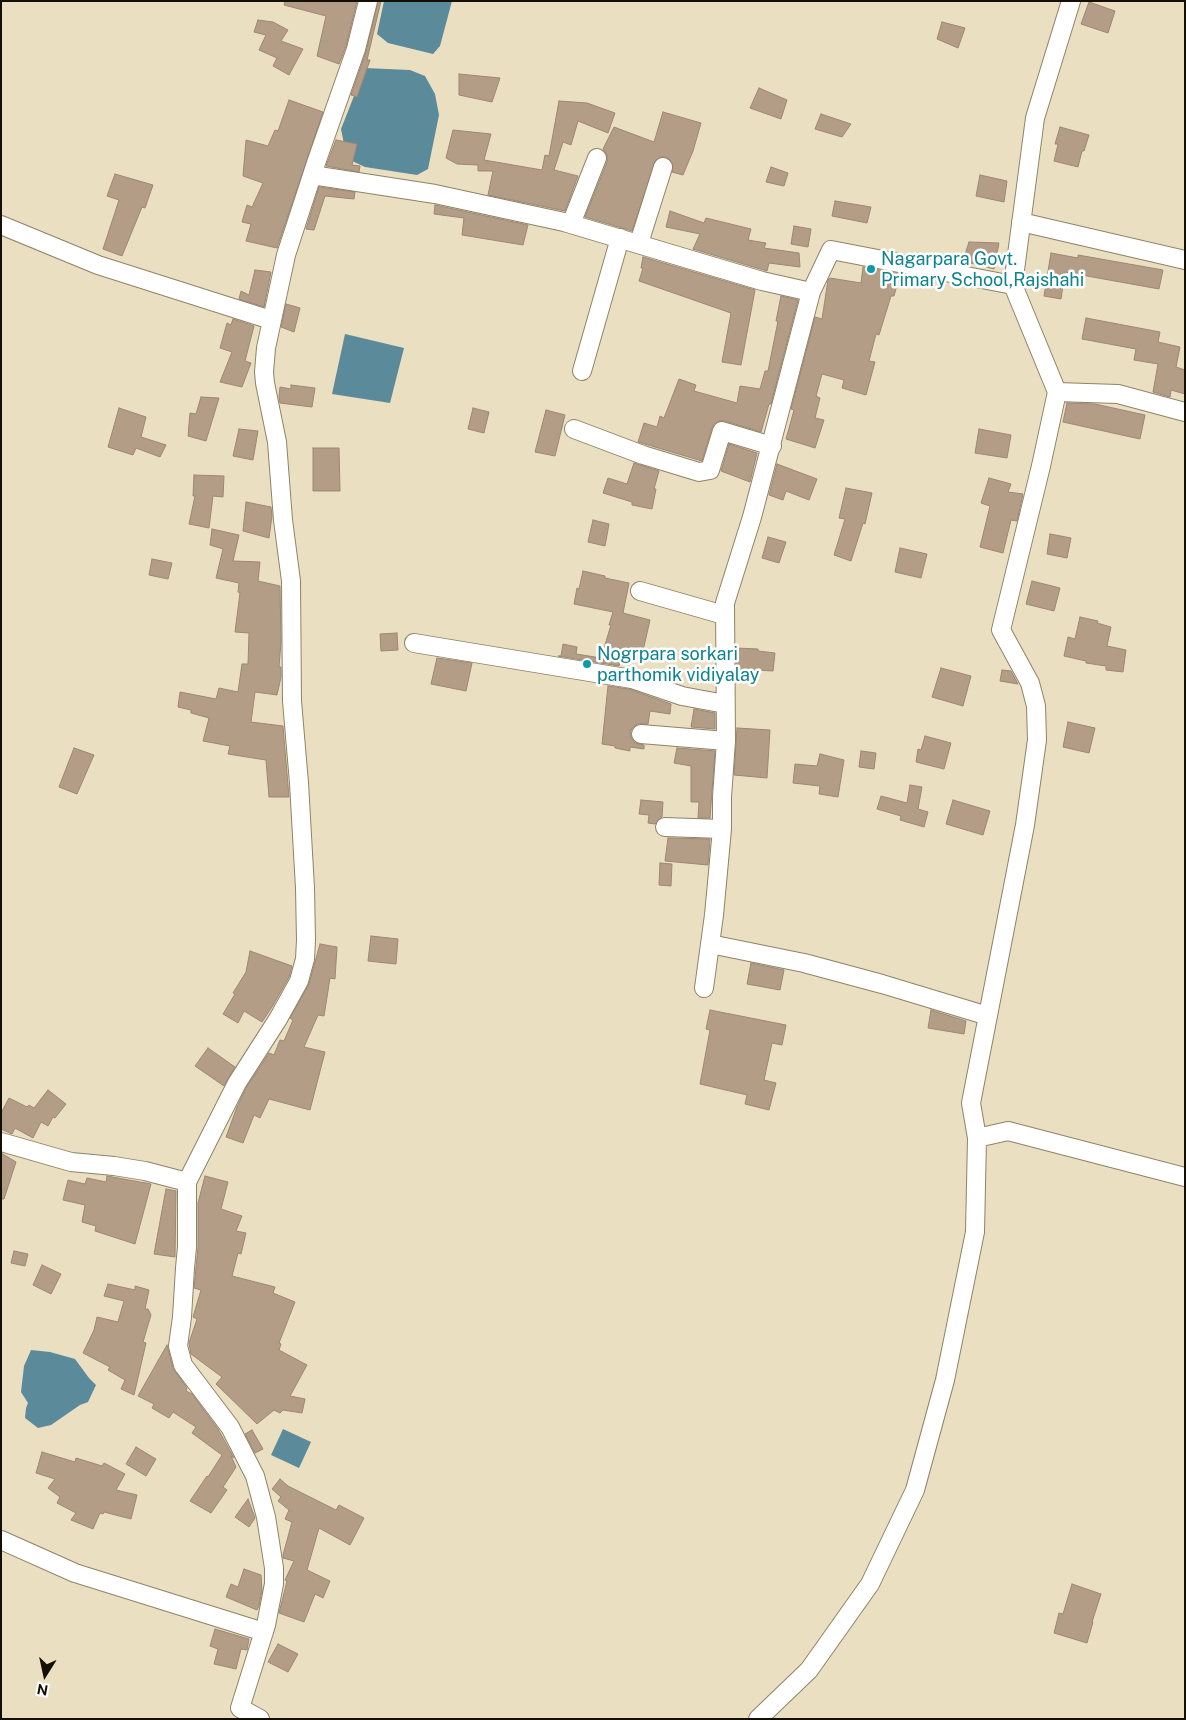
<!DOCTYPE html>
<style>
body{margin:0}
#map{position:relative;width:1186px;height:1720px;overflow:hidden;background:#ebdfc1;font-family:"Public Sans",sans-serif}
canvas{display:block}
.frame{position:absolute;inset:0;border:2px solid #130f05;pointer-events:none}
.north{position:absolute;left:20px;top:1650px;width:50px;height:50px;-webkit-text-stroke:4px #fff;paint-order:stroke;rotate:190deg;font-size:14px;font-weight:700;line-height:20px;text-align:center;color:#130f05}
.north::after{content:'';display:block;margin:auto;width:18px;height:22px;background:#130f05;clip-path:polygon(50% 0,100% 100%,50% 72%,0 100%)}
</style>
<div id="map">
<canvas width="1186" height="1720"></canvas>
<div class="frame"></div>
<div class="north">N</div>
</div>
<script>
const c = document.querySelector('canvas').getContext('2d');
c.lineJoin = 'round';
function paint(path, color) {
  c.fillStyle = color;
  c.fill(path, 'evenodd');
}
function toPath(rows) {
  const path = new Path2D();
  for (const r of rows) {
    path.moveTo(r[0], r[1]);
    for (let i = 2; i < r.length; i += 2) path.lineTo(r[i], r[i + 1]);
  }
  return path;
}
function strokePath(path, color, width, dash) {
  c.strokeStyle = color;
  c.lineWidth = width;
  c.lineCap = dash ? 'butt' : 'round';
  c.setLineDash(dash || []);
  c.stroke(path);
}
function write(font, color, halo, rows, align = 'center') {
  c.font = font + ' "Public Sans",sans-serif';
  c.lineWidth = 5;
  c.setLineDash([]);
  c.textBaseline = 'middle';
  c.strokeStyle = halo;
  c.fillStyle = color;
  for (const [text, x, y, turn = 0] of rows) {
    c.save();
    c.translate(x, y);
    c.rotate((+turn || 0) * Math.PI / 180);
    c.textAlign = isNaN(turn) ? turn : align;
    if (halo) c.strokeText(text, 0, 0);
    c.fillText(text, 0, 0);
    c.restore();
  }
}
const water = toPath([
 [384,1,452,1,440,46,433,54,388,43,377,34],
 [365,68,410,70,425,76,435,94,439,115,428,169,417,175,365,167,352,161,346,154,341,129],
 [345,334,404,348,390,403,332,394],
 [31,1350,50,1352,75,1359,89,1378,96,1385,88,1402,80,1405,51,1425,38,1428,25,1418,26,1408,28,1403,21,1392,24,1366],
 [283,1429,311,1442,299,1468,271,1455]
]);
const building = toPath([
 [285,1,357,1,346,46,339,64,317,56,326,16,284,5,285,1],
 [378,1,381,1,367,60,370,60,357,97,351,95,366,52,378,1],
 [1089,2,1115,11,1108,33,1081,24,1089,2],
 [258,20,273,22,288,30,281,41,303,49,289,75,273,66,277,58,259,50,266,35,254,32,258,20],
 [942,22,965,28,958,48,937,39,942,22],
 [459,74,500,78,492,102,459,95,459,74],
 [759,88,787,100,781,119,750,108,759,88],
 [289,100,323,112,277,248,246,241,251,224,242,222,247,205,252,207,263,183,243,176,246,140,268,146,275,130,278,131,289,100],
 [559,101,587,103,615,113,608,133,578,121,571,145,563,142,554,170,578,176,565,211,488,195,493,171,478,171,478,165,457,164,446,158,453,130,491,134,484,160,542,170,545,155,549,156,559,101],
 [663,112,701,123,693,151,683,175,672,172,673,164,667,157,660,157,656,160,632,231,585,217,607,162,607,156,603,149,614,127,654,142,663,112],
 [821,114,851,124,842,137,815,129,821,114],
 [1060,127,1089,135,1084,151,1082,151,1078,167,1054,161,1058,144,1055,144,1060,127],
 [336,140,357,144,352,165,360,166,359,172,326,166,336,140],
 [771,167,788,173,784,186,766,182,771,167],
 [115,174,153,185,145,208,142,207,122,256,103,249,119,200,107,196,115,174],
 [980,175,1007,181,1004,202,976,196,980,175],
 [319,187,355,192,354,199,325,196,314,230,306,229,319,187],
 [835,201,871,207,867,223,832,216,835,201],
 [435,205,528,225,523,245,462,235,464,218,434,214,435,205],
 [670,211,704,223,706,218,751,229,748,240,766,243,764,248,799,253,800,267,769,263,767,271,693,249,700,234,666,227,670,211],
 [794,226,811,229,808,247,791,244,794,226],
 [969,242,999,243,994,269,963,261,969,242],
 [1051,253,1078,258,1078,255,1163,270,1159,289,1065,272,1061,299,1044,296,1051,253],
 [643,257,755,290,741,365,722,362,731,313,639,281,643,268,641,268,643,257],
 [863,267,900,274,894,296,891,296,879,335,876,334,869,361,875,362,866,395,842,388,844,380,822,374,816,396,820,398,815,418,824,420,815,448,786,439,794,410,791,409,815,317,822,319,828,280,830,278,861,283,863,267],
 [255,270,271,272,264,307,239,299,241,291,249,295,255,270],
 [781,296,798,300,771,404,769,404,761,432,725,421,719,421,714,424,712,428,702,461,638,442,644,423,657,427,660,416,664,418,679,379,696,385,694,391,737,403,740,386,760,389,765,371,768,371,778,321,776,321,781,296],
 [286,304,300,308,294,332,281,327,286,304],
 [1086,318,1160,332,1158,342,1180,347,1176,367,1185,370,1185,394,1171,390,1170,397,1153,392,1158,364,1134,360,1136,349,1082,339,1086,318],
 [233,319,254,326,245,361,251,363,242,387,220,382,232,352,220,348,227,323,231,325,233,319],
 [291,385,315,388,312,407,280,403,279,396,280,387,291,389,291,385],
 [201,397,219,398,206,441,188,436,190,413,196,414,201,397],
 [1067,403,1095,404,1145,415,1140,439,1063,422,1067,403],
 [119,408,146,417,141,437,166,445,160,457,136,448,133,455,108,447,119,408],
 [473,408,489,412,484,433,468,429,473,408],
 [546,410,565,415,555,456,535,452,546,410],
 [239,429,258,431,253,460,233,456,239,429],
 [979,429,1011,435,1007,458,975,453,979,429],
 [729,444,757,453,750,482,721,471,729,444],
 [313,448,339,448,340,491,313,491,313,448],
 [634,463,659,471,654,489,656,489,652,509,632,505,632,502,603,493,608,478,627,484,634,463],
 [777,464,817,479,809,500,786,491,783,500,769,495,777,464],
 [194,475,224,476,223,497,213,496,209,528,189,524,195,496,193,496,194,475],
 [989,478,1011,484,1008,492,1023,494,1017,521,1011,520,1003,553,980,547,990,506,981,503,989,478],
 [846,488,872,493,865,524,863,523,851,561,834,555,845,519,839,518,846,488],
 [246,502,271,507,272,516,269,538,243,531,246,502],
 [593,520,609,524,605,546,588,542,593,520],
 [212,529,239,535,233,561,260,562,258,581,280,586,281,642,279,667,281,667,281,677,277,695,255,692,251,722,283,726,289,797,269,797,266,760,228,754,230,746,203,741,209,718,191,713,191,710,178,707,180,692,216,699,219,688,238,692,242,664,248,664,249,633,235,632,240,593,238,592,239,583,216,578,223,549,210,545,212,529],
 [1050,534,1071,538,1067,558,1047,554,1050,534],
 [768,537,786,542,779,563,762,558,768,537],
 [900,548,927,554,921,578,895,572,900,548],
 [152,559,172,563,168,579,149,575,152,559],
 [583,571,605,576,605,578,629,583,623,613,650,620,642,655,623,650,619,666,558,656,561,656,563,644,577,647,576,654,601,658,611,625,609,625,613,612,574,604,577,588,579,589,583,571],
 [1032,581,1060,588,1054,611,1026,604,1032,581],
 [1080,617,1098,621,1097,623,1111,627,1107,646,1126,650,1123,672,1106,670,1106,666,1086,663,1086,661,1064,656,1068,637,1075,639,1080,617],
 [397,633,398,650,381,651,380,634,397,633],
 [736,648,758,649,758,651,775,653,773,671,757,670,757,675,736,674,736,648],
 [437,658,472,663,466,691,431,684,437,658],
 [941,668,971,676,963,706,932,697,941,668],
 [1002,670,1011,671,1018,684,1000,681,1002,670],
 [608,686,629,689,671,704,670,714,650,711,648,724,637,724,632,728,630,734,632,739,635,743,644,745,644,749,630,747,630,751,615,748,615,746,602,744,608,686],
 [694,709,715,713,715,729,691,727,694,709],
 [1068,722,1095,728,1089,753,1063,747,1068,722],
 [737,728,770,730,767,778,734,775,737,728],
 [925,736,951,743,944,769,916,762,918,749,921,750,925,736],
 [74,748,94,755,77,794,59,787,74,748],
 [677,748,715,751,710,818,698,818,699,802,691,802,691,766,674,763,677,748],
 [861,751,876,753,874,769,859,767,861,751],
 [820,754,844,760,838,797,819,794,820,786,793,783,795,764,817,766,820,754],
 [910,785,922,787,918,809,928,812,924,827,900,820,901,816,877,809,881,796,907,803,910,785],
 [641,800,663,802,662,817,655,824,648,823,649,815,639,814,641,800],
 [953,800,990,811,983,835,946,824,953,800],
 [668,838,710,839,708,865,665,861,668,838],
 [660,863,672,864,671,886,659,885,660,863],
 [371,936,398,939,396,964,368,961,371,936],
 [320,944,337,947,335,979,330,978,324,1016,318,1015,304,1047,325,1052,310,1110,269,1099,260,1118,254,1115,243,1143,226,1137,237,1107,246,1088,269,1053,274,1055,280,1040,284,1041,293,1020,290,1018,309,984,320,944],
 [250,951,292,966,289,977,272,1007,262,1022,244,1011,238,1023,223,1014,235,994,233,993,246,972,250,951],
 [751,963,784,970,780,990,747,984,751,963],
 [710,1010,786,1025,782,1045,772,1043,764,1080,776,1083,769,1110,745,1104,747,1095,700,1084,710,1030,706,1029,710,1010],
 [931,1010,966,1021,964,1034,928,1028,931,1010],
 [208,1048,235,1067,224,1086,195,1066,208,1048],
 [48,1090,66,1104,55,1118,53,1117,48,1126,41,1122,33,1138,15,1128,12,1134,1,1129,1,1113,9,1098,27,1107,29,1105,34,1108,48,1090],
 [1,1153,16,1162,4,1199,1,1199,1,1153],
 [107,1176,151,1184,135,1244,95,1231,96,1226,82,1222,85,1205,63,1200,68,1180,85,1184,87,1178,106,1182,107,1176],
 [205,1176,228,1182,221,1209,242,1216,236,1231,246,1233,241,1254,238,1253,232,1276,275,1287,273,1293,295,1302,279,1343,281,1344,279,1350,307,1365,290,1396,305,1399,302,1413,283,1410,280,1413,274,1410,257,1424,216,1384,222,1377,191,1354,189,1343,197,1319,193,1317,201,1290,194,1288,198,1247,198,1203,205,1176],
 [166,1189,176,1191,175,1257,154,1254,166,1189],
 [14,1251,28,1254,25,1266,11,1263,14,1251],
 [42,1265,61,1274,51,1294,33,1285,42,1265],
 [108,1284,135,1290,135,1286,149,1290,145,1309,148,1309,151,1315,143,1342,146,1343,134,1395,121,1389,125,1380,108,1370,110,1367,83,1353,94,1330,97,1317,118,1322,124,1301,104,1296,108,1284],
 [167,1345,173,1368,187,1388,186,1391,192,1394,218,1429,234,1458,231,1456,236,1467,223,1487,227,1490,211,1513,190,1501,207,1476,208,1477,222,1455,192,1433,196,1427,173,1412,169,1418,152,1408,154,1404,138,1396,167,1345],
 [252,1430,263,1449,255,1453,245,1434,252,1430],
 [136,1447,156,1459,146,1476,126,1464,136,1447],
 [42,1452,75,1462,76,1458,102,1466,104,1463,125,1474,116,1490,137,1495,131,1519,104,1512,103,1514,100,1513,93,1529,71,1520,76,1513,57,1503,60,1497,48,1488,55,1479,36,1473,42,1452],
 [280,1479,288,1486,336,1510,339,1505,364,1518,350,1545,319,1528,307,1570,330,1581,323,1598,315,1594,304,1622,279,1613,287,1581,285,1580,294,1561,283,1558,283,1555,292,1522,285,1519,289,1510,278,1501,281,1497,272,1489,280,1479],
 [248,1499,255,1518,249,1527,235,1517,248,1499],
 [244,1569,261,1575,262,1590,259,1606,257,1610,226,1597,231,1584,238,1587,244,1569],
 [1072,1584,1101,1594,1092,1622,1093,1622,1087,1643,1054,1633,1059,1613,1063,1614,1072,1584],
 [215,1629,249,1639,247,1650,241,1649,236,1669,214,1664,218,1649,210,1646,215,1629],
 [278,1644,298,1654,288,1672,268,1662,278,1644]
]);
const minor = toPath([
 [1071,1,1035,118,1013,285,1057,392,1041,466,1001,630,1030,683,1036,706,1037,740,1025,825,971,1103,977,1138,1008,1131,1185,1177],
 [312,175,435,194,564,222,762,281,811,292,831,250,1013,285],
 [1021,222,1185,260],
 [571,224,597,158],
 [1,225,98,265,271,320],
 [639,243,663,167],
 [582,371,620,238],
 [1057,392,1118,394,1185,412],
 [574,429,643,455,699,472,710,470,722,431,772,446],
 [640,591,724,615],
 [414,643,632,679,682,696,725,704],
 [641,734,726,741],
 [665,827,722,829],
 [710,944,804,963,882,984,988,1016],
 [704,988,714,915,722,829,722,797,726,741,725,603,752,517,811,292],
 [1,1142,71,1162,114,1166,145,1171,187,1182,237,1083,278,1019,299,981,305,959,306,940,305,888,299,783,292,701,291,581,283,520,277,442,265,383,264,372,266,348,286,255,316,163,356,49,368,1],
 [187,1182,187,1247,185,1268,182,1317,178,1346,183,1365,230,1427,255,1476,266,1517,274,1568,274,1584,266,1625,240,1708,260,1719],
 [1,1540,75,1573,264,1632],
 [758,1719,809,1670,870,1584,915,1490,945,1380,975,1232,977,1138]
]);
const markers = [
 [871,269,5,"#0f9aa8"],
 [587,664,5,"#0f9aa8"]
];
const cultureNames = [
 ["Nagarpara Govt.",881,259],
 ["Primary School,Rajshahi",881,280],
 ["Nogrpara sorkari",597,654],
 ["parthomik vidiyalay",597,675]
];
paint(water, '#5b8a9a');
paint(building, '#b39d87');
strokePath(building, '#9d8772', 1);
strokePath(minor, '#8e8368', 20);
strokePath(minor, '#fff', 18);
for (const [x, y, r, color] of markers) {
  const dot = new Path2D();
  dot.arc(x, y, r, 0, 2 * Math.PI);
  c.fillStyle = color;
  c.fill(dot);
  strokePath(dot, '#fff', 2);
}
write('18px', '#0d838f', '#fff', cultureNames, 'left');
</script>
